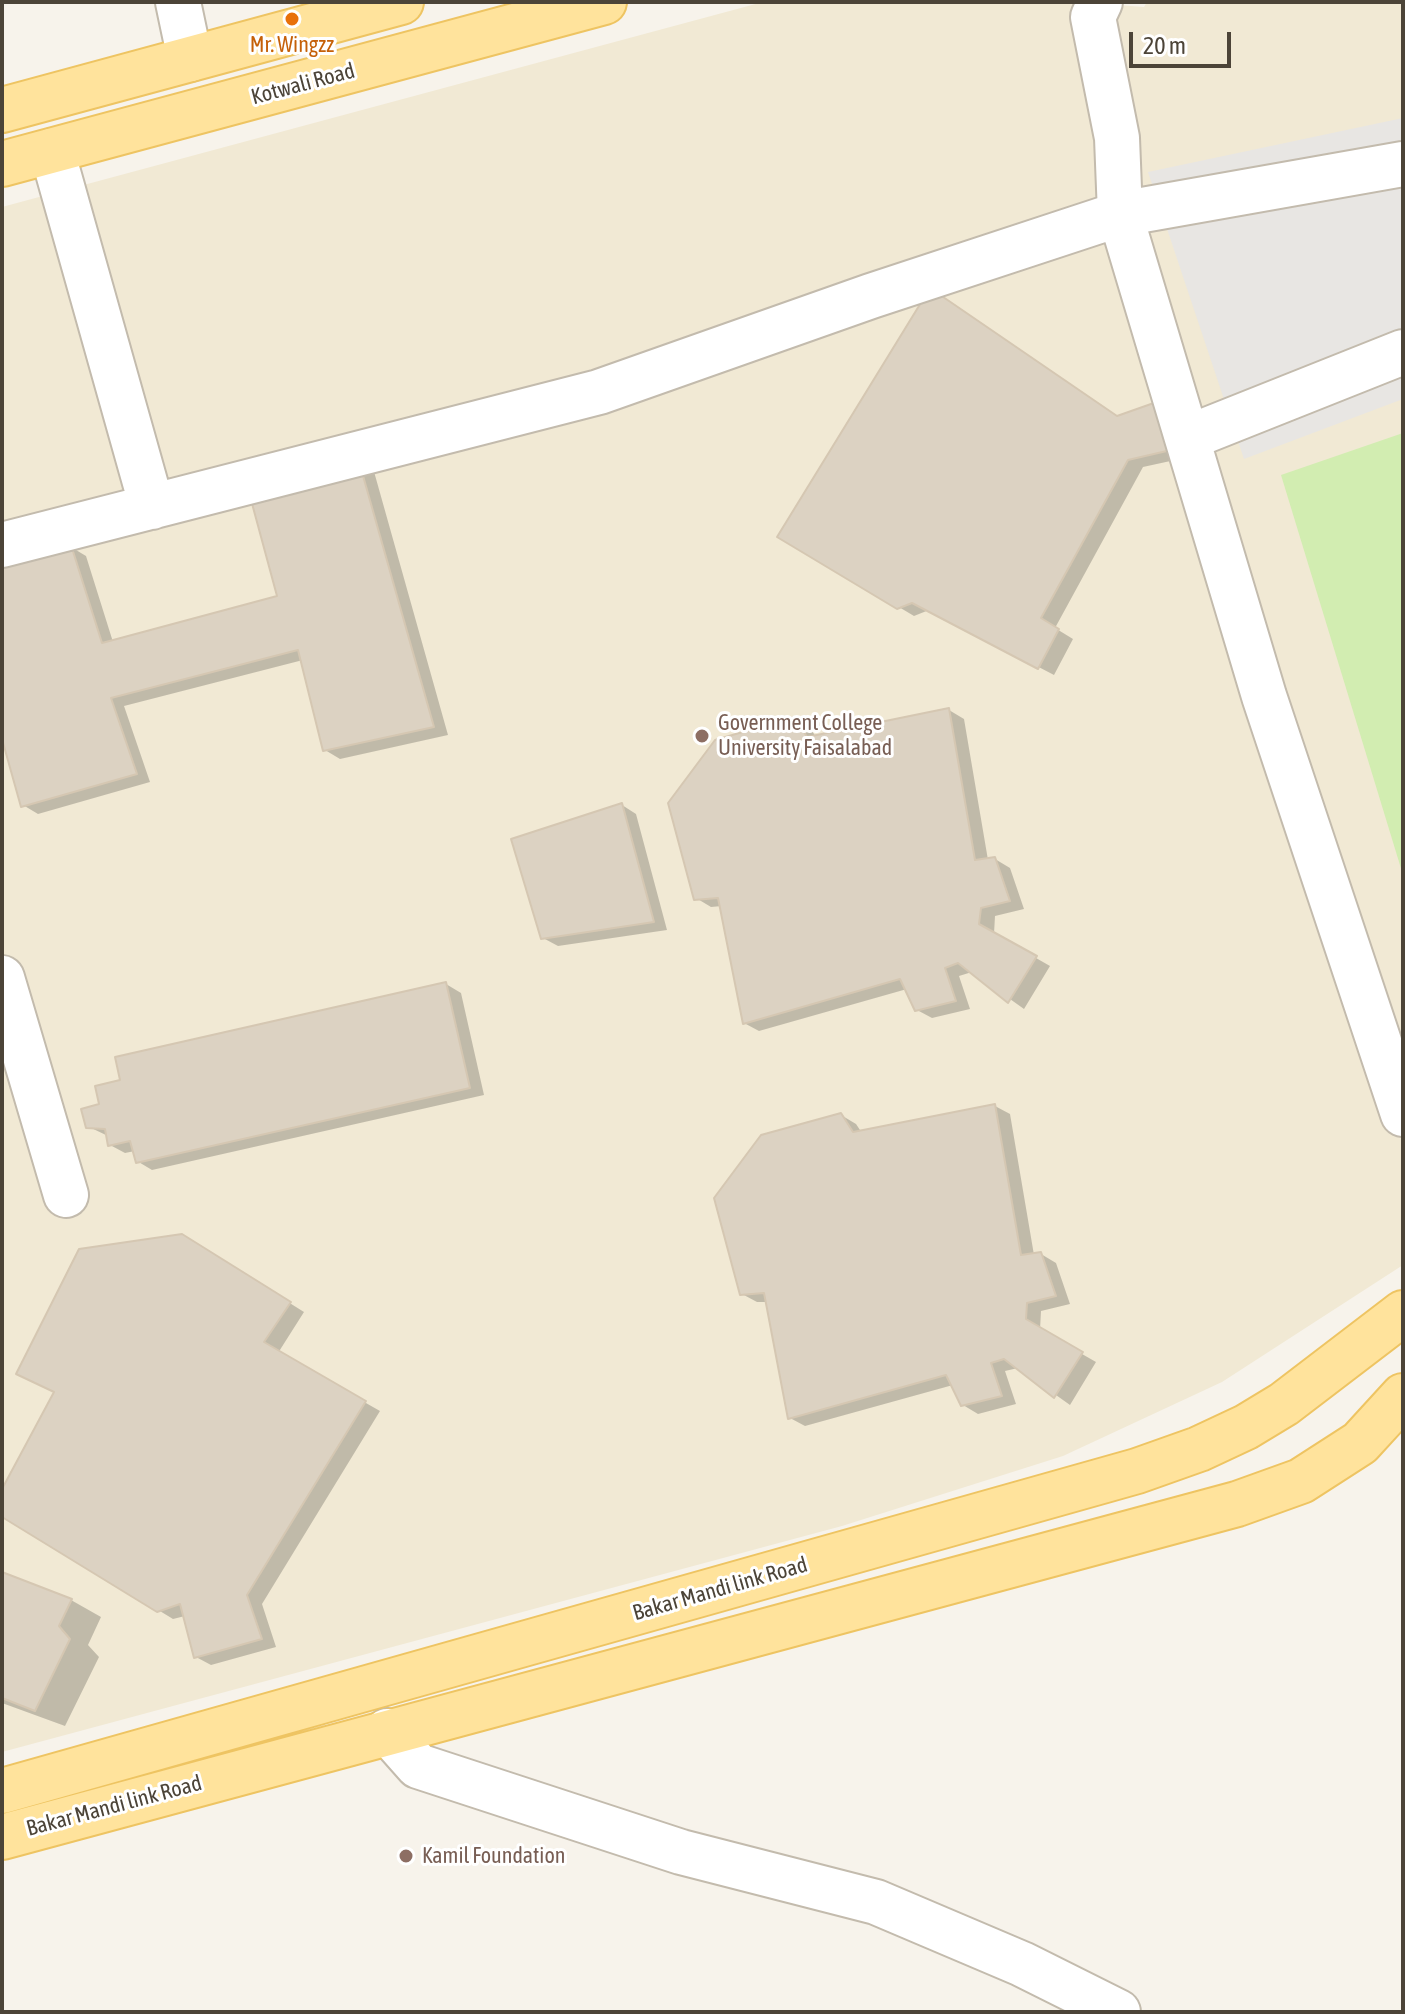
<!DOCTYPE html>
<style>
body{margin:0}
#map{position:relative;width:1405px;height:2014px;overflow:hidden;background:#f7f3eb;font-family:"Asap Condensed",sans-serif}
canvas{display:block}
.frame{position:absolute;inset:0;border:4px solid #4c4438;pointer-events:none}
.scale{position:absolute;left:1129px;top:32px;width:102px;height:36px;box-sizing:border-box;border:4px solid #4c4438;border-top:0;padding-left:10px;font-size:24px;line-height:28px;white-space:nowrap;color:#4c4438;-webkit-text-stroke:6px #fff;paint-order:stroke}
</style>
<div id="map">
<canvas width="1405" height="2014"></canvas>
<div class="frame"></div>
<div class="scale">20 m</div>
</div>
<script>
const c = document.querySelector('canvas').getContext('2d');
c.lineJoin = 'round';
function paint(path, color) {
  c.fillStyle = color;
  c.fill(path, 'evenodd');
}
function toPath(rows) {
  const path = new Path2D();
  for (const r of rows) {
    path.moveTo(r[0], r[1]);
    for (let i = 2; i < r.length; i += 2) path.lineTo(r[i], r[i + 1]);
  }
  return path;
}
function strokePath(path, color, width, dash) {
  c.strokeStyle = color;
  c.lineWidth = width;
  c.lineCap = dash ? 'butt' : 'round';
  c.setLineDash(dash || []);
  c.stroke(path);
}
function write(font, color, halo, rows, align = 'center') {
  c.font = font + ' "Asap Condensed",sans-serif';
  c.lineWidth = 6;
  c.setLineDash([]);
  c.textBaseline = 'middle';
  c.strokeStyle = halo;
  c.fillStyle = color;
  for (const [text, x, y, turn = 0] of rows) {
    c.save();
    c.translate(x, y);
    c.rotate((+turn || 0) * Math.PI / 180);
    c.textAlign = isNaN(turn) ? turn : align;
    if (halo) c.strokeText(text, 0, 0);
    c.fillText(text, 0, 0);
    c.restore();
  }
}
const education = toPath([
 [763,2,1078,2,1144,7,1147,2,1403,2,1403,1265,1222,1382,1063,1456,842,1526,2,1752,2,207]
]);
const green = toPath([
 [1403,433,1403,875,1281,475]
]);
const parking = toPath([
 [1403,118,1403,399,1244,459,1148,172]
]);
const shadow = toPath([
 [1118,417,1198,455,1143,467,1055,628,1073,639,1054,675,929,610,914,616,780,536],
 [373,468,448,735,340,759,325,750,303,660,124,706,150,782,38,814,23,805,2,731,2,568,71,547,86,556,113,642,279,598,250,487],
 [949,710,964,719,988,860,995,859,1010,868,1024,909,995,916,994,934,1050,966,1024,1009,972,972,959,976,970,1009,932,1018,917,1010,907,989,759,1031,744,1023,722,906,711,907,696,898,795,720,810,728,816,737],
 [622,805,636,814,667,930,558,946,543,938],
 [446,984,461,993,484,1095,152,1170,137,1161,135,1151,125,1153,110,1145,108,1136,87,1126],
 [995,1106,1010,1114,1034,1255,1041,1254,1056,1263,1070,1304,1041,1311,1040,1330,1096,1362,1070,1405,1018,1368,1005,1371,1016,1404,978,1414,963,1405,953,1385,805,1426,790,1418,768,1302,757,1302,742,1294,841,1115,856,1124,862,1133],
 [197,1245,304,1312,278,1353,380,1411,262,1604,276,1647,211,1665,196,1657,185,1616,173,1619,2,1515,2,1493],
 [2,1574,71,1600,101,1617,88,1645,99,1657,65,1726,2,1703]
]);
const building = toPath([
 [930,288,1117,416,1168,398,1184,447,1128,460,1041,618,1059,629,1038,669,912,603,897,609,777,537,930,288],
 [358,458,434,727,323,751,298,650,111,698,137,774,21,807,2,739,2,566,71,545,102,643,277,596,247,485,358,458],
 [949,708,975,860,995,857,1010,901,981,908,979,924,1037,956,1008,1003,958,963,945,968,956,1001,915,1011,900,979,743,1024,718,898,694,900,668,803,715,740,795,717,807,737,949,708],
 [622,803,654,922,541,939,511,839,622,803],
 [446,982,470,1088,136,1163,130,1141,108,1146,105,1129,86,1128,81,1109,99,1104,95,1086,120,1080,115,1057,446,982],
 [995,1104,1021,1255,1041,1252,1056,1296,1027,1303,1026,1319,1083,1352,1054,1398,1004,1359,991,1363,1002,1396,961,1406,946,1375,788,1419,764,1293,740,1295,714,1198,761,1135,841,1113,853,1132,995,1104],
 [182,1234,291,1302,264,1342,366,1401,247,1595,262,1639,194,1658,180,1604,157,1612,2,1517,2,1489,54,1392,16,1374,79,1249,182,1234],
 [2,1572,72,1599,59,1626,70,1639,35,1711,2,1698,2,1572]
]);
const minor = toPath([
 [178,2,190,59],
 [1100,2,1093,17,1117,138,1120,214,1264,696,1403,1114],
 [52,151,152,507],
 [1187,438,1403,352],
 [2,545,599,392,871,296,1120,214,1403,164],
 [2,978,66,1195],
 [387,1731,418,1766,681,1852,876,1902,1022,1964,1118,2012]
]);
const major = toPath([
 [2,110,401,2],
 [2,164,604,2],
 [2,1791,1137,1471,1199,1449,1246,1427,1284,1404,1403,1313],
 [2,1837,1237,1504,1301,1481,1360,1443,1403,1396]
]);
const markers = [
 [292,19,8,"#e8710a"],
 [702,736,8,"#8d6e63"],
 [406,1856,8,"#8d6e63"]
];
const foodNames = [
 ["Mr. Wingzz",292,45]
];
const streetNames = [
 ["Kotwali Road",303,84,-15],
 ["Bakar Mandi link Road",720,1589,-16],
 ["Bakar Mandi link Road",114,1806,-15]
];
const educationNames = [
 ["Government College",718,723],
 ["University Faisalabad",718,748],
 ["Kamil Foundation",422,1856]
];
paint(education, '#f1e9d4');
paint(green, '#d2edb1');
paint(parking, '#e8e6e3');
paint(shadow, '#0003');
paint(building, '#dcd2c2');
strokePath(building, '#d5c7b2', 2);
strokePath(minor, '#c3bbad', 48);
strokePath(major, '#eec462', 48);
strokePath(minor, '#fff', 44);
strokePath(major, '#ffe39c', 44);
for (const [x, y, r, color] of markers) {
  const dot = new Path2D();
  dot.arc(x, y, r, 0, 2 * Math.PI);
  c.fillStyle = color;
  c.fill(dot);
  strokePath(dot, '#fff', 3);
}
write('22px', '#c56008', '#fff', foodNames);
write('22px', '#4c4438', '#fff', streetNames);
write('22px', '#785e54', '#fff', educationNames, 'left');
</script>
